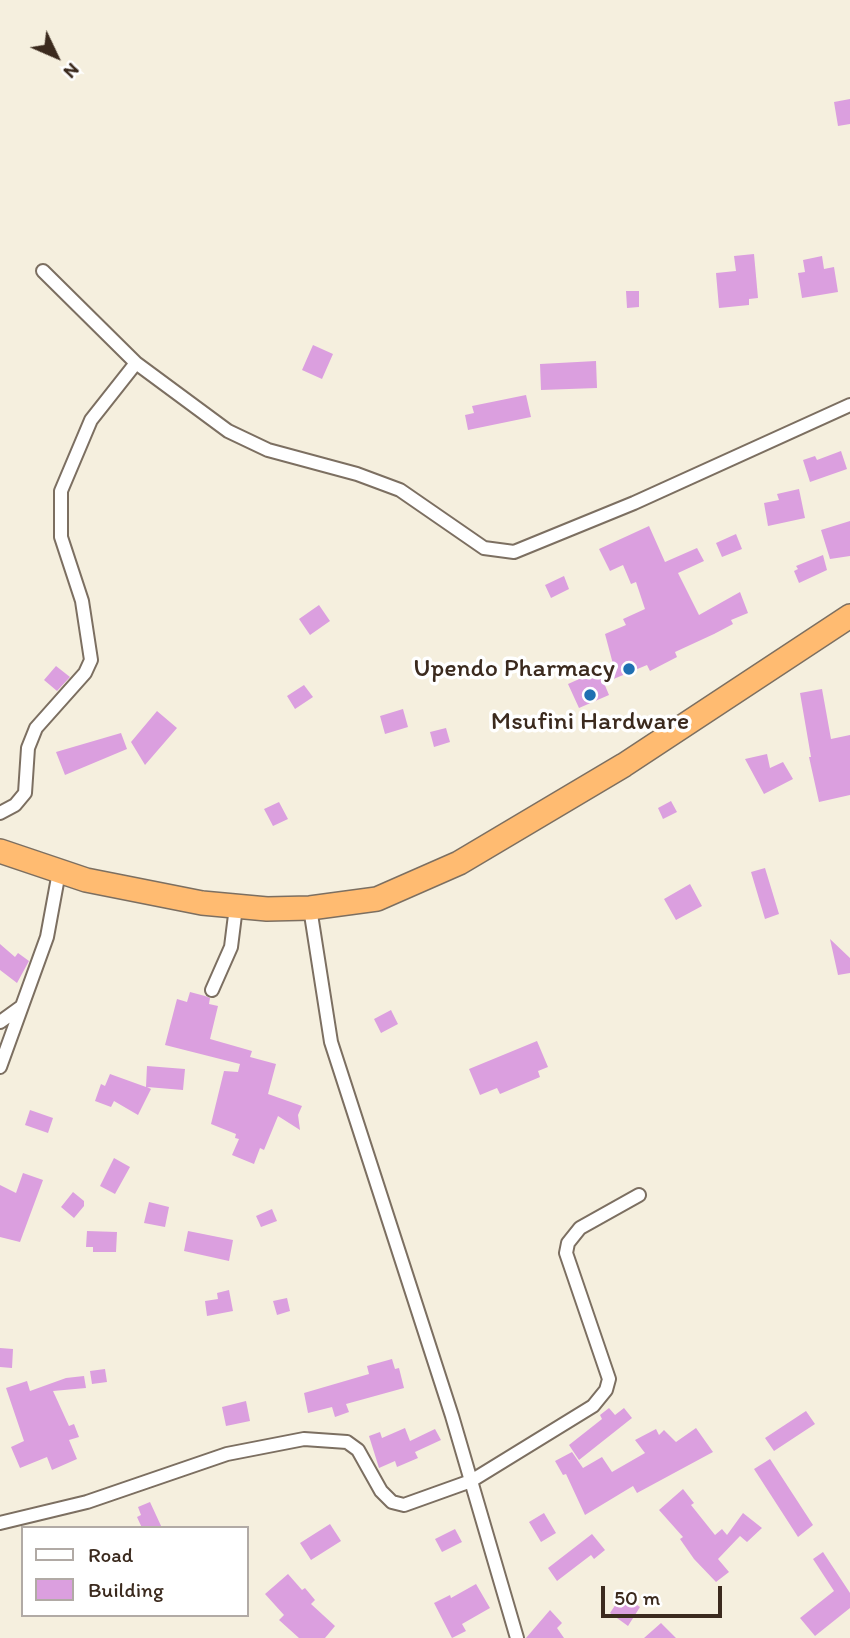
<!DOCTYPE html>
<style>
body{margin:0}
#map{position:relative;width:850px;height:1638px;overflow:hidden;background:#f5efde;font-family:Itim,sans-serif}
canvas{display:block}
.legend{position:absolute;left:21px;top:1526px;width:228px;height:91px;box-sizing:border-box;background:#fff;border:2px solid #b1aaa5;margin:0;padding:9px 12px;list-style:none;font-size:21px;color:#3b2a1e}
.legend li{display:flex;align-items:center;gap:14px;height:35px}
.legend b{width:35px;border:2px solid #b1aaa5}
.north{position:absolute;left:21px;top:21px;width:70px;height:70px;-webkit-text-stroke:5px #fff;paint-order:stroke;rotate:134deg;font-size:19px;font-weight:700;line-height:28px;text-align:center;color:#3b2a1e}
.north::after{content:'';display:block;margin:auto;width:24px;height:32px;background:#3b2a1e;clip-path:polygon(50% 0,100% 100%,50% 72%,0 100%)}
.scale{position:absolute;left:601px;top:1586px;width:121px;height:32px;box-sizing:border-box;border:4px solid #3b2a1e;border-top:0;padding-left:9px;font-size:21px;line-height:24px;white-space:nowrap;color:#3b2a1e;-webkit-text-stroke:5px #fff;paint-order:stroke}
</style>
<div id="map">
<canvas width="850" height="1638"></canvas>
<ul class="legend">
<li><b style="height:9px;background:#fff"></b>Road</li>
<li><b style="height:19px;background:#db9fdf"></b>Building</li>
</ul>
<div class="north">N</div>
<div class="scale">50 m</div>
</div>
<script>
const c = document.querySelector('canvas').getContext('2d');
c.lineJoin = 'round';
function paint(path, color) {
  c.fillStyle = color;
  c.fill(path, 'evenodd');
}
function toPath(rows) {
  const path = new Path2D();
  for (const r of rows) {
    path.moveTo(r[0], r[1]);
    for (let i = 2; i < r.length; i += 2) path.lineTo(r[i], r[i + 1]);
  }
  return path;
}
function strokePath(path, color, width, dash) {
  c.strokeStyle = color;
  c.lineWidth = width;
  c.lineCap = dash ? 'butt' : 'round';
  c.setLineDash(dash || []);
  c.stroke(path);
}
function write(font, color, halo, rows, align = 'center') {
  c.font = font + ' Itim,sans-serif';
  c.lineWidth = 7;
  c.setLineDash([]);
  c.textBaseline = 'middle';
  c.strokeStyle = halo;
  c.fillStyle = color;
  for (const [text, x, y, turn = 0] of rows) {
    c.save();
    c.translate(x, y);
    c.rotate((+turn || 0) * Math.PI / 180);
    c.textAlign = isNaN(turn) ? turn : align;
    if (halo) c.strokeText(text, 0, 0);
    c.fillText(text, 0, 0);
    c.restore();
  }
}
const building = toPath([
 [850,99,850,124,838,126,834,102],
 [754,254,758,298,749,299,749,305,719,308,716,273,736,271,734,256],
 [822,256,824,269,834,267,838,292,802,298,798,273,805,272,803,260],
 [626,291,639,291,639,307,627,308],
 [313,345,333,354,322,379,302,370],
 [596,361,597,388,541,390,540,364],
 [526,395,531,417,468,430,465,415,474,413,472,406],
 [841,451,847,469,810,482,803,460,815,456,817,460],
 [799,489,805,518,768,526,764,503,779,500,777,494],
 [850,521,850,556,830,559,821,530],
 [649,526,665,562,697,548,704,561,678,573,699,615,740,592,748,613,731,620,733,624,714,634,675,652,677,657,650,671,647,665,604,683,609,695,579,708,568,684,613,664,605,634,626,625,623,619,645,609,636,582,631,584,623,565,610,571,599,549],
 [736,534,742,549,722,557,716,543],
 [823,555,827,570,799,583,794,571,798,569,796,566],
 [564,576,569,589,551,598,545,585],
 [319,605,330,621,310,635,299,619],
 [56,666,70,677,57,691,44,680],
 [304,685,313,697,295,709,287,696],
 [822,689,831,739,850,735,850,795,819,802,809,757,811,757,800,693],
 [403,709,408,727,385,734,380,716],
 [157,711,177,728,145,765,131,742],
 [446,728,450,742,434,747,430,732],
 [121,733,127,749,65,775,56,752],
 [767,754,770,768,783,762,793,779,764,794,745,759],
 [671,801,677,812,663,819,658,808],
 [279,802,288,819,273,826,264,809],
 [765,868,779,914,765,919,751,872],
 [690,884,702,906,676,920,664,899],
 [830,939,850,958,850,973,838,975],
 [0,944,15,957,18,953,29,961,17,983,0,970],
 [190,992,205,996,210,998,209,1004,218,1006,210,1039,252,1051,250,1057,276,1064,268,1094,302,1106,298,1115,300,1130,278,1116,264,1150,260,1148,254,1164,232,1155,239,1139,235,1138,236,1134,211,1124,224,1071,238,1072,240,1064,165,1045,177,999,187,1002],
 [391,1010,398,1024,381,1033,374,1019],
 [537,1041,548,1067,538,1071,540,1077,500,1094,497,1088,480,1095,469,1069],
 [147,1066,185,1069,183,1090,147,1087,151,1089,138,1115,114,1101,111,1107,95,1101,101,1084,105,1086,110,1074,146,1087],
 [30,1110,53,1118,48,1133,25,1125],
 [114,1158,130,1167,115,1194,100,1186],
 [23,1173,43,1180,20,1242,0,1237,0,1185,16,1193],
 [73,1192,84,1201,84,1206,74,1218,61,1207],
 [149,1202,169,1207,165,1227,144,1223],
 [272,1209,277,1221,261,1227,256,1216],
 [87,1231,117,1232,116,1252,93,1252,93,1247,86,1247],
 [188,1231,233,1240,229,1261,184,1251],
 [229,1290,233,1311,207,1316,205,1301,218,1299,217,1293],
 [287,1298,290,1311,277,1315,273,1301],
 [0,1348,13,1349,12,1368,0,1367],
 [392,1359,395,1369,399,1368,404,1388,346,1404,349,1412,335,1417,332,1407,308,1413,304,1393,369,1374,367,1366],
 [105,1369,107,1382,92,1384,90,1371],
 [84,1376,86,1388,53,1391,69,1426,74,1424,79,1437,69,1440,77,1459,52,1470,47,1457,20,1468,11,1447,24,1441,6,1388,27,1381,30,1391,66,1378],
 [246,1401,250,1421,226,1426,222,1407],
 [609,1408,615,1415,624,1408,632,1418,579,1460,569,1445,602,1419,600,1415],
 [806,1411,815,1424,774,1451,765,1438],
 [405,1428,410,1441,435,1429,441,1440,415,1452,418,1458,397,1467,395,1461,379,1468,369,1436,380,1432,382,1438],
 [696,1428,713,1452,637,1493,633,1486,585,1515,566,1474,563,1475,555,1461,572,1452,583,1468,602,1457,612,1472,645,1453,635,1440,656,1429,659,1435,664,1430,676,1442],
 [770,1459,813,1525,798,1537,754,1469],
 [683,1489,694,1503,691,1505,715,1535,722,1529,727,1535,743,1513,762,1528,747,1542,740,1536,718,1559,729,1572,716,1582,694,1559,680,1539,683,1537,659,1510],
 [150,1502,162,1528,142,1528,137,1517,141,1515,138,1507],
 [544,1513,556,1533,541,1542,529,1522],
 [330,1524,341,1541,311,1560,300,1543],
 [455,1529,462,1542,442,1552,435,1539],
 [592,1534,605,1550,594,1559,591,1555,557,1581,548,1568],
 [823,1552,850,1593,850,1608,815,1636,800,1618,834,1591,813,1559],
 [288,1574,302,1590,305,1588,315,1600,311,1604,335,1626,325,1638,299,1638,279,1620,284,1615,265,1594],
 [476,1584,490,1608,462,1624,466,1631,452,1638,434,1603,450,1595,451,1598],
 [622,1595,640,1607,628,1626,610,1613],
 [550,1610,562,1623,557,1628,564,1638,526,1638],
 [661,1623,676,1638,644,1638]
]);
const street = toPath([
 [43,271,136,363,228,431,268,450,357,474,400,490,484,548,514,552,634,503,850,405],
 [0,813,15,805,25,793,28,748,36,728,85,673,91,660,82,601,61,537,61,491,91,420,136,363],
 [310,908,331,1042,452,1416,517,1638],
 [212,990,231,947,236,907],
 [0,1022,21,1007],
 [0,1067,47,937,59,872],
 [0,1523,87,1502,227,1454,304,1439,347,1442,358,1450,381,1491,392,1502,404,1505,471,1481,593,1406,606,1390,609,1379,566,1253,568,1243,580,1228,639,1195]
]);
const highway = toPath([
 [0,851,86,880,202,903,267,909,310,908,377,899,459,863,624,765,850,616]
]);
const markers = [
 [629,669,7,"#1f6fb2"],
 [590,695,7,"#1f6fb2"]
];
const poiNames = [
 ["Upendo Pharmacy",615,669],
 ["Msufini Hardware",590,722,"center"]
];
paint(building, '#db9fdf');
strokePath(street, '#7c6f61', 16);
strokePath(highway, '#7c6f61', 26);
strokePath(street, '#fff', 12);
strokePath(highway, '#ffbb71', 23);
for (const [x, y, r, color] of markers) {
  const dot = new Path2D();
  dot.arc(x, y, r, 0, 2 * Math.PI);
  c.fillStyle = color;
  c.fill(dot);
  strokePath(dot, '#fff', 2.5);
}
write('26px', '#3b2a1e', '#fff', poiNames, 'right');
</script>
